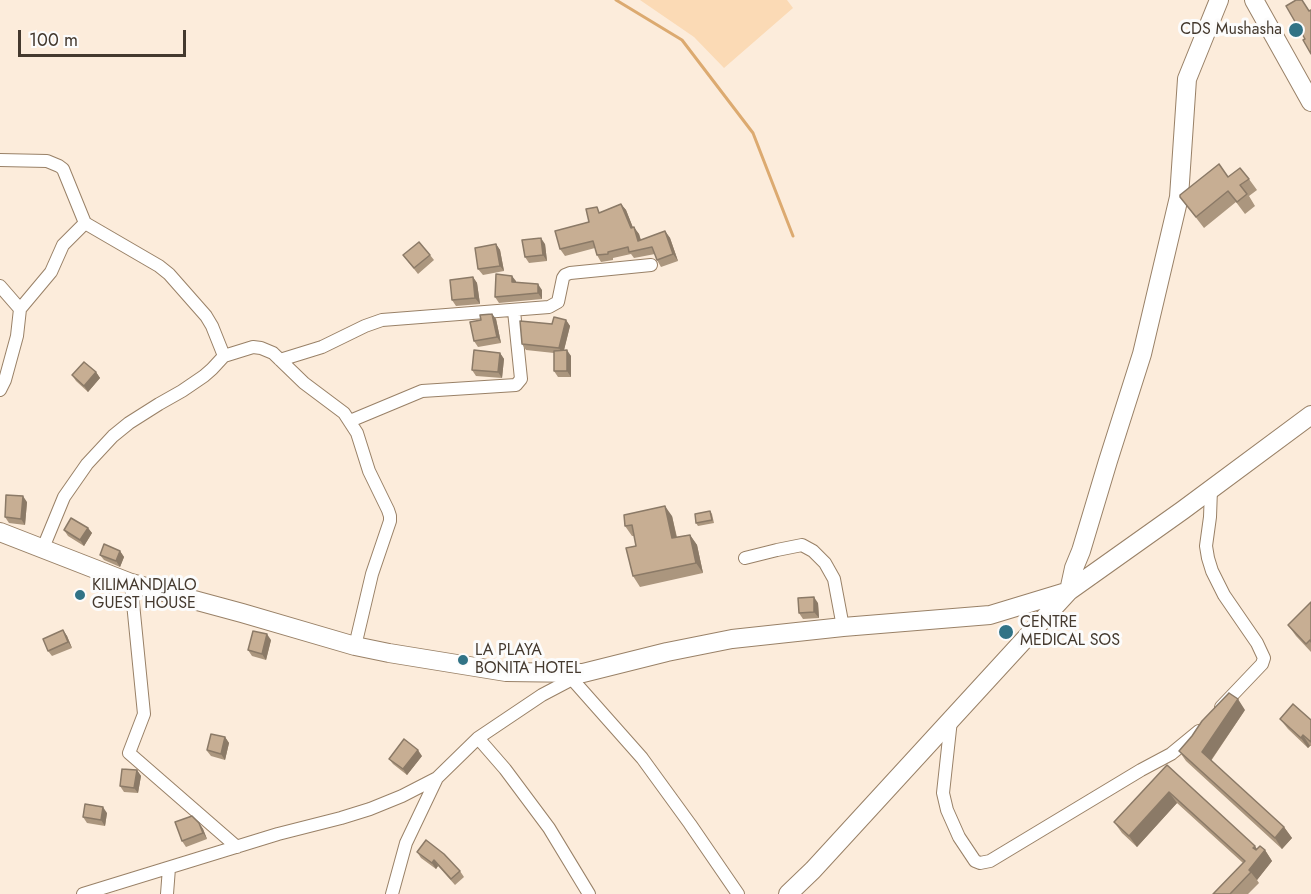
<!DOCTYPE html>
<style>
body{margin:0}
#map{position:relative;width:1311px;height:894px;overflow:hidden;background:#fcecdb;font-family:Jost,sans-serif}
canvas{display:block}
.scale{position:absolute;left:18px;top:30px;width:168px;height:27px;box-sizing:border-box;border:3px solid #44392e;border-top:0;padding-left:8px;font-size:18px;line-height:21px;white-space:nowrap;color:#44392e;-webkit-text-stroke:4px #fcfcfc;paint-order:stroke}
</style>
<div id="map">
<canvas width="1311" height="894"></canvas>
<div class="scale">100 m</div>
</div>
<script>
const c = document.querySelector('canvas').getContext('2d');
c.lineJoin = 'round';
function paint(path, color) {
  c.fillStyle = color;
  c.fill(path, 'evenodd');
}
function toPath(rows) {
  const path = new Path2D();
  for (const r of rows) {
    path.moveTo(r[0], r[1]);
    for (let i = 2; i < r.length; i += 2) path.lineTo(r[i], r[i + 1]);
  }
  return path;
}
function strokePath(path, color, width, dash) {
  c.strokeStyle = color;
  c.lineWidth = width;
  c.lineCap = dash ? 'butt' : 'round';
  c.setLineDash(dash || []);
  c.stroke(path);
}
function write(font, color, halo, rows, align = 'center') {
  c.font = font + ' Jost,sans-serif';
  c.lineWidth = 6;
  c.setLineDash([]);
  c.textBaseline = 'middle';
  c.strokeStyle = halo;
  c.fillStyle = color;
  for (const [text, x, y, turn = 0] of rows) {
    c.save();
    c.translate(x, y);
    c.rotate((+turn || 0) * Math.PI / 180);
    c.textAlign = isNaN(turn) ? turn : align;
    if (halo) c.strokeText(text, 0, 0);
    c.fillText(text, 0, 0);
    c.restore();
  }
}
const green = toPath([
 [640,0,787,0,793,8,724,68,694,37]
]);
const stream = toPath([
 [616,0,682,40,753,133,793,236]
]);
const street = toPath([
 [0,160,47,161,59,166,63,169,85,223],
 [0,286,20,309],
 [280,360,322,347,365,326,382,320,549,307,558,302,563,278,565,275,570,273,651,265],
 [0,390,5,380,17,336,20,309,51,272,63,245,85,223,159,266,169,274,206,316,212,326,224,356],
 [350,421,422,391,516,385,521,379,514,311],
 [1211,489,1210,517,1206,546,1208,558,1212,571,1224,595,1257,643,1264,658,1262,664,1221,707],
 [43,548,64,497,87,464,113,436,129,423,159,404,182,391,204,376,212,369,224,356,253,347,261,348,273,353,304,383,344,413,357,433,369,471,388,510,390,516,390,521,372,574,355,646],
 [745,558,777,550,802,545,813,551,825,563,834,579,843,627],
 [131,583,144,714,129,753,237,847],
 [572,679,642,758,690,824,738,894],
 [951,720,943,793,947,810,959,837,975,861,980,863,990,861,1141,770,1171,754,1199,731],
 [478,738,505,769,549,828,589,894],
 [83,894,278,834,341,818,370,809,402,796,437,778,478,738,542,695,580,675],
 [167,894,169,868],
 [392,894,406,843,437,778]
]);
const secondary = toPath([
 [1254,0,1311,102],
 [0,532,131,583,242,613,355,646,389,653,506,672,583,673,667,652,732,639,843,627,990,615,1069,591,1074,568,1081,551,1108,461,1142,354,1179,197,1187,79,1219,0],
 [788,894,813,870,1069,591,1183,510,1311,415]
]);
const wall = toPath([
 [1228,177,1249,179,1257,190,1249,196,1255,206,1245,214,1236,202,1204,228,1180,197],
 [621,204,626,210,633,228,639,234,641,240,665,231,670,238,678,261,661,267,657,260,655,254,634,258,631,254,613,258,613,260,601,262,597,255,595,248,565,256,560,249,589,222,601,212],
 [496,244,500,250,504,271,483,275,478,269],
 [545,244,547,261,529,263,525,257],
 [403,255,430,255,434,260,418,274],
 [473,277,477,283,480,304,456,306,452,300],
 [516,281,516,283,542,290,542,299,499,303,495,297],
 [492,314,496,319,501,343,478,347,474,341,481,320],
 [566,320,570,326,564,350,571,356,571,377,558,377,554,371,554,353,526,350,522,344,552,324],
 [500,353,504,359,502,378,476,376,472,370],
 [96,372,100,378,88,392,76,381,72,375],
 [27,502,25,525,9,523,5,517],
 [710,511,712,514,714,523,698,526,696,523],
 [672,516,677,537,690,535,697,545,703,573,640,587,633,576,636,546,634,536,632,536,625,526],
 [88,528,92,533,84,546,68,536,64,530],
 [120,551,124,557,120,567,104,560,100,555],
 [1311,602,1311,652,1296,636,1288,625],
 [818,603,819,618,803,619,799,613],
 [63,630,67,636,72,648,52,656,48,651],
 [271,640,266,660,252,656,248,650],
 [1245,710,1211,761,1284,827,1292,838,1282,849,1186,761,1179,751],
 [1280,719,1311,720,1311,746,1310,746,1308,748,1288,729],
 [225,737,229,743,225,760,211,756,207,751],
 [422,756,407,775,393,764,389,759],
 [1167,765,1257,849,1265,850,1272,861,1257,880,1259,883,1248,894,1213,894,1243,863,1177,803,1137,847,1122,833,1114,822],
 [137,770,141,776,138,793,124,792,120,786],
 [107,813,105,826,87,823,83,817],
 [199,823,203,829,207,839,186,847,182,841],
 [417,852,460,871,464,877,455,885,438,866,436,869,421,858]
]);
const shadedWall = toPath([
 [621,204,626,210,636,235,631,228],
 [634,227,639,234,643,248,638,241],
 [665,231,670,238,678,261,673,254],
 [541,238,545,244,547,261,543,255],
 [496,244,500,250,504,271,500,266],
 [512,276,516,281,516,288,512,282],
 [473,277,477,283,480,304,475,298],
 [538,284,542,290,542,299,538,293],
 [492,314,496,319,501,343,497,337],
 [566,320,570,326,563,354,559,348],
 [567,350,571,356,571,377,567,371],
 [500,353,504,359,502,378,498,372],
 [96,372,100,378,88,392,84,386],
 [23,496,27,502,25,525,21,519],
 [665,506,672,516,679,549,672,538],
 [88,528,92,533,84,546,80,540],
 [690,535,697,545,703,573,696,563],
 [120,551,124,557,120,567,116,561],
 [814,597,818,603,819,618,814,612],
 [63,630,67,636,72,648,68,642],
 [267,634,271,640,266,660,262,654],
 [1238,699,1245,710,1209,763,1202,752],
 [1303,735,1310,746,1308,748,1301,738],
 [225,737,229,743,225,760,221,754],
 [418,750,422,756,407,775,403,769],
 [137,770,141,776,138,793,134,788],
 [1169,792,1177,803,1137,847,1129,836],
 [103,807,107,813,105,826,101,820],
 [199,823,203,829,207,839,203,833],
 [1284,827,1292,838,1282,849,1275,838],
 [1255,846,1261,855,1265,850,1272,861,1257,880,1249,870,1253,848],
 [434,860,438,866,436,869,432,863]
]);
const building = toPath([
 [1296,0,1302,0,1309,11,1311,10,1311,54,1303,40,1305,39,1286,6,1296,0],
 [1219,164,1228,177,1240,168,1249,179,1240,185,1247,194,1237,202,1228,191,1196,217,1180,197,1180,195,1219,164],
 [621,204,631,228,634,227,638,241,665,231,673,254,657,260,652,247,629,252,628,247,608,252,608,254,597,255,593,241,560,249,555,231,589,222,586,209,597,207,599,213,621,204],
 [541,238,543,255,525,257,522,240,541,238],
 [419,242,430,255,414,268,403,255,419,242],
 [496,244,500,266,478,269,475,248,496,244],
 [496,274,512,276,512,282,538,284,538,293,495,297,496,274],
 [473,277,475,298,452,300,450,280,473,277],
 [492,314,497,337,474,341,470,322,481,320,480,315,492,314],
 [554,317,566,320,559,348,522,344,520,321,552,324,554,317],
 [474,350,500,353,498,372,472,370,474,350],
 [567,350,567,371,554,371,554,351,567,350],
 [84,362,96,372,84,386,72,375,84,362],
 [6,495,23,496,21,519,5,517,6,495],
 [665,506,672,538,690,535,696,563,633,576,626,548,636,546,632,525,625,526,624,515,665,506],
 [710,511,712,520,696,523,695,514,710,511],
 [71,518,88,528,80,540,64,530,71,518],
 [104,544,120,551,116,561,100,555,104,544],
 [814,597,814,612,799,613,798,598,814,597],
 [1311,602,1311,642,1310,640,1306,644,1288,625,1311,602],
 [63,630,68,642,48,651,43,639,63,630],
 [253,631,267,634,262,654,248,650,253,631],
 [1229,693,1238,699,1202,752,1284,827,1275,838,1179,751,1192,736,1202,721,1229,693],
 [1293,704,1311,720,1311,742,1303,735,1301,738,1280,719,1293,704],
 [211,734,225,737,221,754,207,750,211,734],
 [404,739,418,750,403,769,389,759,404,739],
 [1167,765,1255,846,1253,848,1256,850,1260,846,1265,850,1249,870,1251,872,1230,894,1213,894,1245,861,1169,792,1129,836,1114,822,1167,765],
 [122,769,137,770,134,788,120,786,122,769],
 [85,804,103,807,101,820,83,817,85,804],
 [192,816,199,823,203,833,182,841,175,822,192,816],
 [426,840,444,854,460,871,451,879,434,860,432,863,417,852,426,840]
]);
const markers = [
 [1296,30,8,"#317386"],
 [80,595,6,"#317386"],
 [1006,632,8,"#317386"],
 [463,660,6,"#317386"]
];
const poiNames = [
 ["CDS Mushasha",1282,30,"right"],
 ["KILIMANDJALO",92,586],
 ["GUEST HOUSE",92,604],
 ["CENTRE",1020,623],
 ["MEDICAL SOS",1020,641],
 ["LA PLAYA",475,651],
 ["BONITA HOTEL",475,669]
];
paint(green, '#fbdab5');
strokePath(stream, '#dcaa70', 3);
strokePath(street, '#998167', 14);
strokePath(secondary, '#998167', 20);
strokePath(street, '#fff', 12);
strokePath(secondary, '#fff', 18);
paint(wall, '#ab967e');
paint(shadedWall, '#8b7a67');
paint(building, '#c7ae93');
strokePath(building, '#8b7a67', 1.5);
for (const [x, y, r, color] of markers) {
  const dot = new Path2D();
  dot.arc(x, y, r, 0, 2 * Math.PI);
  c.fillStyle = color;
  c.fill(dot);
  strokePath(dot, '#fcfcfc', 2);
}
write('16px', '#44392e', '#fcfcfc', poiNames, 'left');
</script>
